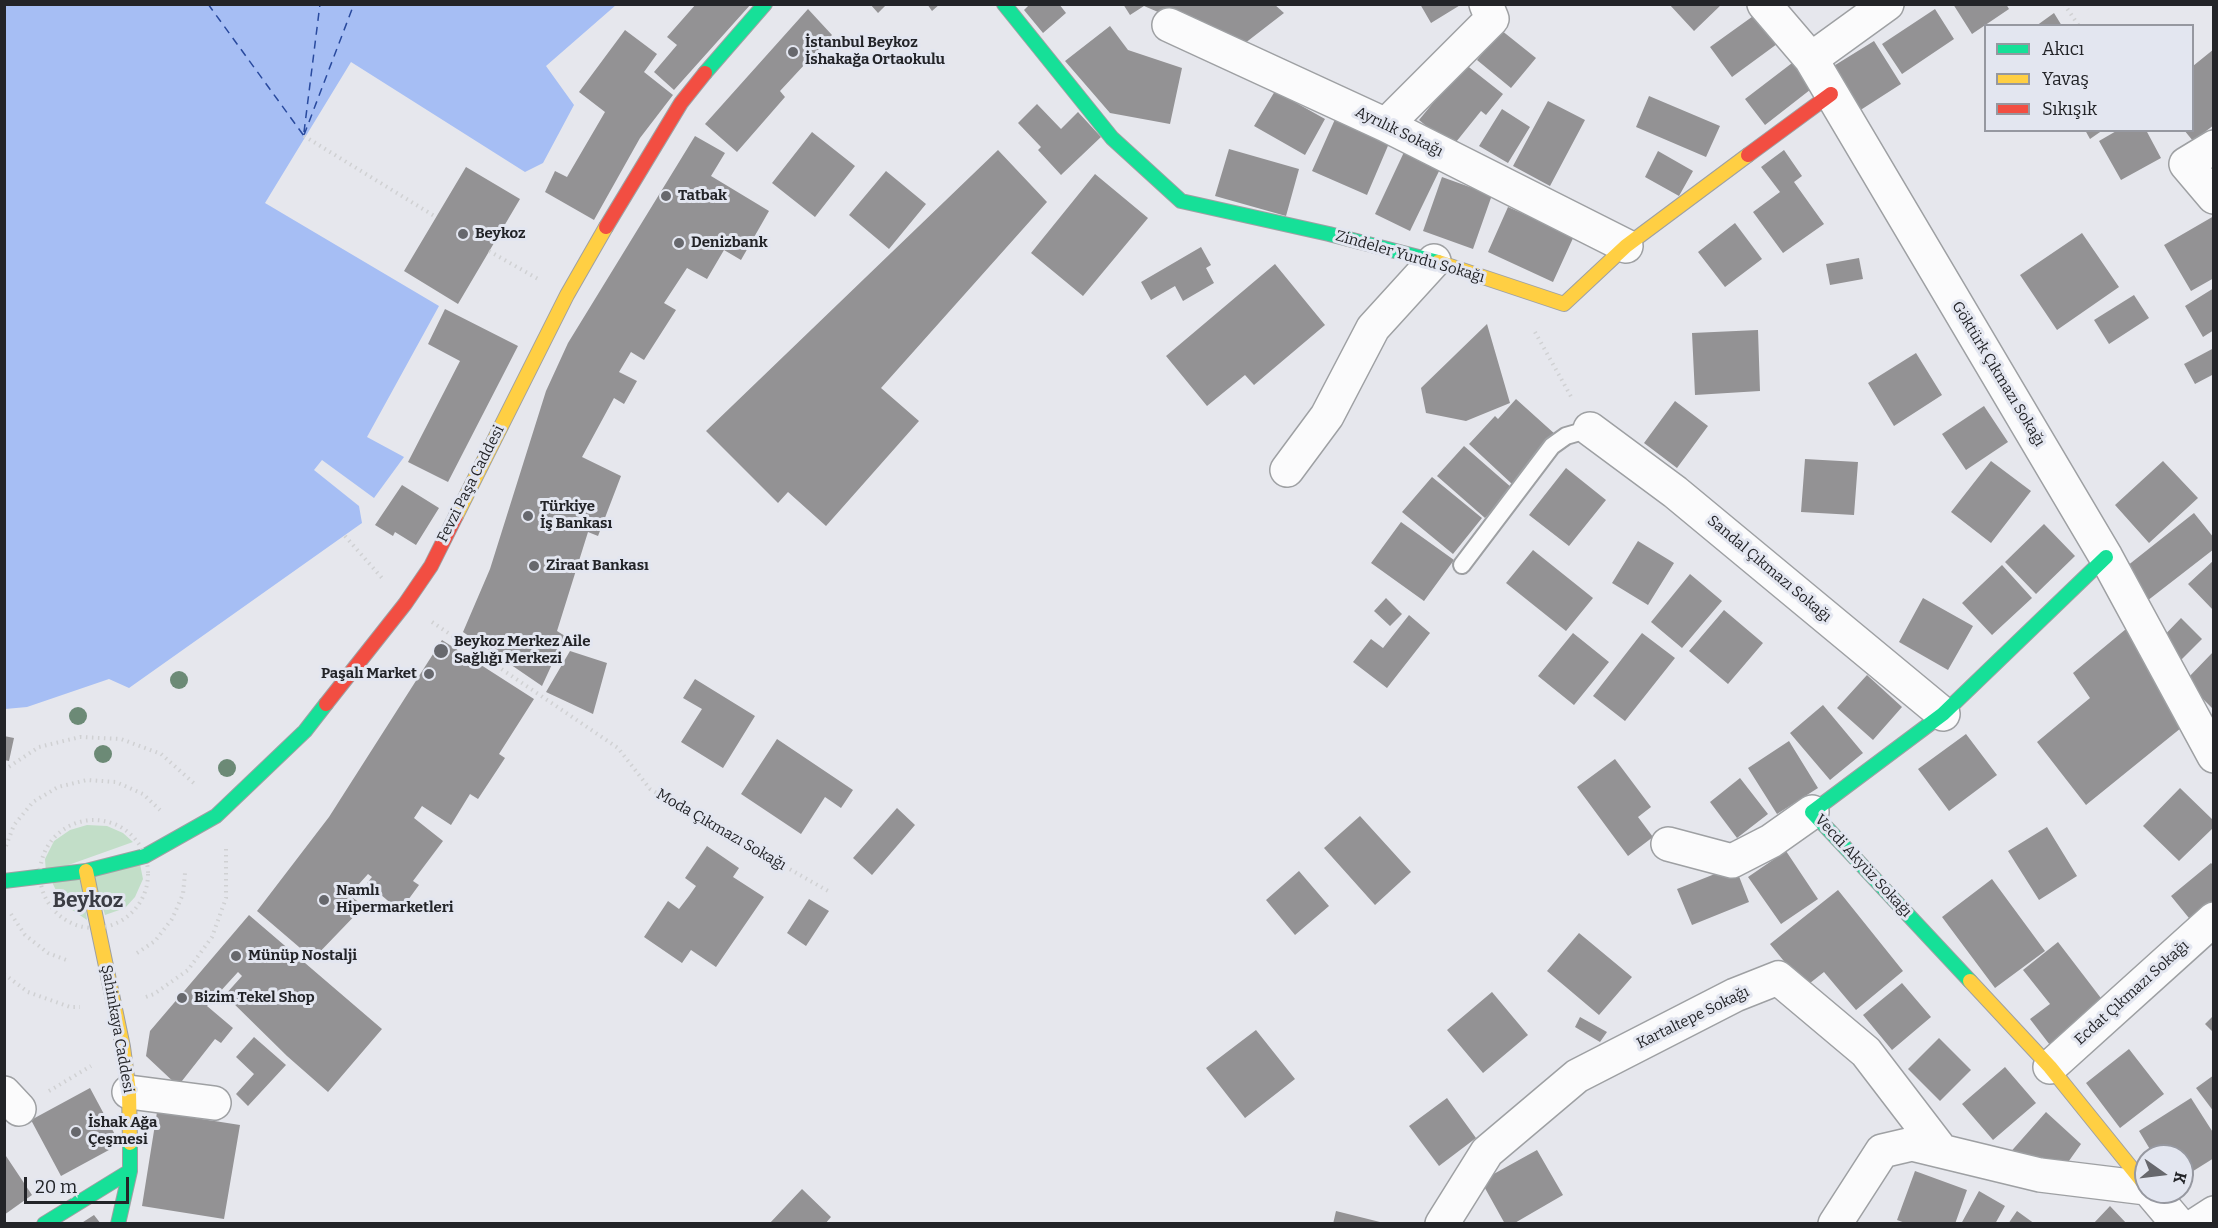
<!DOCTYPE html>
<meta charset="utf-8">
<style>
body{margin:0}
#map{position:relative;width:2218px;height:1228px;overflow:hidden;background:#e6e7ed;font-family:Bitter,serif}
canvas{display:block}
.frame{position:absolute;inset:0;border:6px solid #232428;pointer-events:none}
.legend{position:absolute;left:1984px;top:24px;width:210px;height:108px;box-sizing:border-box;background:#e3e6f0;border:2px solid #9698a0;margin:0;padding:8px 10px;list-style:none;font-size:18px;color:#232428}
.legend li{display:flex;align-items:center;gap:12px;height:30px}
.legend b{width:30px;border:2px solid #9698a0}
.north{position:absolute;left:2134px;top:1144px;width:60px;height:60px;box-sizing:border-box;background:#e3e6f0;border:2px solid #9698a0;border-radius:50%;rotate:104deg;font-size:16px;font-weight:700;line-height:24px;text-align:center;color:#232428}
.north::after{content:'';display:block;margin:auto;width:21px;height:27px;background:#67686d;clip-path:polygon(50% 0,100% 100%,50% 72%,0 100%)}
.scale{position:absolute;left:24px;top:1177px;width:105px;height:27px;box-sizing:border-box;border:3px solid #232428;border-top:0;padding-left:8px;font-size:18px;line-height:21px;white-space:nowrap;color:#232428;-webkit-text-stroke:4px #e3e6f0;paint-order:stroke}
</style>
<div id="map">
<canvas width="2218" height="1228"></canvas>
<div class="frame"></div>
<ul class="legend">
<li><b style="height:8px;background:#16e098"></b>Akıcı</li>
<li><b style="height:8px;background:#ffcf43"></b>Yavaş</li>
<li><b style="height:8px;background:#f24e42"></b>Sıkışık</li>
</ul>
<div class="north">K</div>
<div class="scale">20 m</div>
</div>
<script>
const c = document.querySelector('canvas').getContext('2d');
c.lineJoin = 'round';
function paint(path, color) {
  c.fillStyle = color;
  c.fill(path, 'evenodd');
}
function toPath(rows) {
  const path = new Path2D();
  for (const r of rows) {
    if (r.length === 3) {
      path.moveTo(r[0] + r[2], r[1]);
      path.arc(r[0], r[1], r[2], 0, 2 * Math.PI);
      continue;
    }
    path.moveTo(r[0], r[1]);
    for (let i = 2; i < r.length; i += 2) path.lineTo(r[i], r[i + 1]);
  }
  return path;
}
function strokePath(path, color, width, dash) {
  c.strokeStyle = color;
  c.lineWidth = width;
  c.lineCap = dash ? 'butt' : 'round';
  c.setLineDash(dash || []);
  c.stroke(path);
}
function write(font, color, halo, rows, align = 'center') {
  c.font = font + ' Bitter,serif';
  c.lineWidth = 6;
  c.setLineDash([]);
  c.textBaseline = 'middle';
  c.strokeStyle = halo;
  c.fillStyle = color;
  for (const [text, x, y, turn = 0] of rows) {
    c.save();
    c.translate(x, y);
    c.rotate((+turn || 0) * Math.PI / 180);
    c.textAlign = isNaN(turn) ? turn : align;
    if (halo) c.strokeText(text, 0, 0);
    c.fillText(text, 0, 0);
    c.restore();
  }
}
const green = toPath([
 [87,825,107,826,123,833,133,842,46,873,45,859,54,841,70,830],
 [140,864,143,879,135,897,125,908,105,915,93,875],
 [82,876,87,920,62,903,52,882]
]);
const water = toPath([
 [5,4,616,5,546,66,574,105,543,163,525,172,351,62,265,203,439,306,367,437,404,457,374,498,322,460,314,470,359,506,362,523,129,688,109,679,27,707,5,709]
]);
const ferry = toPath([
 [208,4,304,136],
 [304,132,320,4],
 [304,135,354,4]
]);
const building = toPath([
 [696,4,751,4,674,90,654,72,677,45,667,37],
 [870,4,887,4,878,13],
 [927,4,940,4,932,11],
 [1030,4,1059,4,1066,13,1043,33,1024,10],
 [1123,4,1274,4,1284,13,1240,47,1144,6,1130,15],
 [1420,4,1462,4,1431,23],
 [1669,4,1722,4,1694,31],
 [1953,4,2006,4,2009,9,1972,34],
 [808,9,832,35,780,91,785,97,737,152,705,124],
 [1935,9,1954,39,1902,74,1882,44],
 [2054,13,2062,26,2036,26],
 [1756,14,1777,44,1732,77,1710,47],
 [1110,26,1128,50,1182,68,1170,124,1110,113,1065,61],
 [625,30,657,54,644,72,673,95,640,138,594,220,545,192,555,171,567,177,605,112,579,92],
 [1501,30,1536,58,1511,88,1477,60],
 [1874,41,1901,84,1859,111,1832,67],
 [2214,49,2214,125,2193,141,2184,130,2193,130,2193,66],
 [1796,60,1815,86,1765,125,1745,99],
 [1465,64,1503,94,1486,115,1481,111,1452,147,1419,120],
 [1275,91,1325,119,1305,155,1254,126],
 [1649,96,1720,126,1706,157,1636,127],
 [1548,101,1585,120,1550,186,1513,166],
 [1037,104,1061,129,1078,112,1101,137,1061,175,1038,150,1041,147,1018,123],
 [1502,109,1530,127,1508,163,1479,146],
 [1336,117,1390,141,1367,195,1312,171],
 [2085,130,2103,130,2090,139],
 [2118,130,2146,130,2161,158,2121,180,2099,141],
 [812,132,855,166,815,217,772,183],
 [695,136,725,153,711,176,769,211,741,260,724,250,707,279,687,268,664,303,676,310,644,360,631,352,619,372,637,381,624,404,614,398,582,457,621,476,598,536,588,532,557,631,565,636,542,686,463,632,490,569,546,391,568,343],
 [1229,149,1299,169,1286,216,1215,196],
 [998,150,1047,202,881,388,919,421,826,526,788,492,778,503,706,431],
 [1405,150,1441,167,1410,231,1375,214],
 [1784,150,1802,176,1794,182,1824,224,1783,253,1753,212,1780,192,1761,167],
 [1658,151,1693,171,1679,196,1645,177],
 [466,167,520,199,458,304,404,271],
 [886,171,926,204,889,249,849,215],
 [1095,174,1148,218,1083,296,1031,253],
 [1442,177,1492,195,1473,249,1423,231],
 [1508,207,1574,236,1553,282,1488,252],
 [2214,216,2214,278,2191,291,2164,245],
 [1735,223,1762,259,1725,287,1698,252],
 [2082,233,2119,287,2057,330,2020,275],
 [1201,247,1211,265,1206,268,1214,283,1183,301,1175,286,1151,300,1141,282],
 [1859,258,1863,279,1830,285,1826,264],
 [1275,264,1325,325,1254,385,1245,375,1207,406,1166,356],
 [2214,288,2214,330,2203,337,2185,306],
 [2134,295,2149,318,2109,344,2094,320],
 [445,309,518,346,448,482,408,462,460,361,428,344],
 [1487,324,1510,403,1466,421,1426,413,1421,388],
 [1758,330,1760,391,1695,395,1692,333],
 [2214,348,2214,374,2195,384,2184,364],
 [1916,353,1942,395,1894,426,1868,383],
 [1516,399,1556,435,1512,484,1469,444,1495,416,1498,419],
 [1675,401,1708,426,1677,468,1644,443],
 [1984,406,2008,442,1966,470,1942,434],
 [1464,446,1512,488,1485,518,1437,476],
 [1805,459,1858,462,1854,515,1801,512],
 [1991,461,2031,491,1991,543,1951,512],
 [2163,461,2198,498,2149,543,2115,505],
 [1566,468,1606,500,1569,546,1529,515],
 [1432,477,1482,518,1453,554,1402,512],
 [402,485,439,508,416,545,395,532,393,536,375,525],
 [2194,513,2214,538,2214,549,2147,601,2122,570],
 [1401,522,1454,560,1424,601,1371,563],
 [2044,524,2075,556,2036,594,2005,562],
 [1638,541,1674,563,1648,605,1612,583],
 [1533,550,1593,598,1566,631,1506,583],
 [2214,560,2214,611,2188,584],
 [2002,565,2032,598,1992,635,1962,603],
 [1690,574,1722,601,1682,648,1651,622],
 [1386,598,1402,614,1390,626,1374,611],
 [1923,598,1973,626,1948,670,1899,642],
 [1724,610,1763,643,1728,684,1689,651],
 [1409,615,1430,633,1387,688,1353,662,1371,639,1383,648],
 [2181,618,2202,639,2178,663,2157,643],
 [2126,629,2181,728,2086,805,2037,742,2090,698,2073,673],
 [1573,633,1609,662,1574,705,1538,676],
 [1642,633,1675,658,1625,721,1593,696],
 [442,640,534,699,499,754,505,758,478,799,470,794,451,825,422,806,414,818,443,841,413,881,419,885,400,911,367,883,372,877,368,874,349,895,364,906,313,959,257,911,329,817],
 [570,651,607,663,593,714,546,692],
 [2214,651,2214,710,2185,681],
 [1867,675,1902,707,1873,740,1837,708],
 [695,679,755,716,723,768,681,742,702,709,683,698],
 [1823,705,1863,753,1830,780,1790,733],
 [1966,734,1997,775,1949,811,1918,769],
 [4,736,14,738,9,761,4,760],
 [777,739,853,790,841,808,825,797,801,834,741,794],
 [1789,741,1818,788,1777,814,1748,768],
 [1615,759,1651,807,1638,817,1653,837,1628,856,1577,787],
 [1740,778,1768,814,1737,838,1710,802],
 [2180,788,2214,821,2214,827,2179,861,2143,826],
 [897,808,915,825,872,875,853,858],
 [1360,816,1411,872,1375,905,1324,848],
 [2047,827,2077,876,2039,900,2008,851],
 [707,846,739,868,733,877,764,897,716,967,691,950,682,963,644,937,668,901,679,909,689,896,696,886,685,878],
 [1786,851,1818,899,1781,924,1748,877],
 [2211,863,2214,866,2214,907,2193,923,2171,896],
 [1735,866,1749,902,1692,925,1677,889],
 [1299,871,1329,906,1295,935,1266,900],
 [1992,879,2045,951,1995,988,1942,917],
 [1838,890,1903,971,1856,1010,1824,972,1805,987,1770,944],
 [809,899,829,911,806,946,787,933],
 [249,915,382,1029,328,1092,287,1056,225,995,242,976,238,972,207,1006,233,1028,221,1043,215,1039,178,1086,146,1056,150,1031],
 [1579,933,1632,977,1599,1015,1547,971],
 [2058,942,2107,1006,2053,1049,2030,1019,2050,1004,2023,970],
 [1902,983,1931,1017,1892,1050,1863,1015],
 [1492,992,1528,1035,1483,1073,1447,1030],
 [2214,1015,2214,1033,2205,1024],
 [1580,1017,1607,1032,1600,1042,1575,1027],
 [1256,1030,1295,1079,1245,1118,1206,1068],
 [254,1037,286,1065,248,1106,236,1094,254,1074,236,1057],
 [1939,1038,1971,1070,1940,1101,1908,1069],
 [2129,1049,2164,1094,2120,1128,2086,1083],
 [2005,1067,2036,1103,1993,1140,1962,1104],
 [2214,1075,2214,1112,2196,1088],
 [90,1088,120,1144,61,1176,31,1120],
 [1447,1098,1476,1138,1439,1166,1409,1126],
 [2191,1098,2214,1134,2214,1158,2182,1178,2182,1156,2154,1156,2139,1131],
 [157,1112,240,1125,224,1219,142,1206],
 [2046,1112,2081,1144,2066,1165,2007,1156],
 [1537,1150,1563,1195,1513,1224,1505,1224,1481,1181],
 [4,1153,32,1195,4,1215],
 [1915,1171,1967,1190,1955,1224,1908,1224,1897,1220],
 [802,1189,831,1217,825,1224,769,1224],
 [1979,1191,2005,1206,1995,1224,1961,1224],
 [2110,1206,2127,1224,2093,1224],
 [1336,1211,1384,1223,1384,1224,1333,1224],
 [2017,1211,2035,1224,2008,1224],
 [94,1215,101,1224,80,1224]
]);
const path = toPath([
 [2064,4,2079,26],
 [304,136,436,217],
 [489,251,538,279],
 [1535,332,1573,400],
 [345,536,382,578],
 [432,622,618,748,650,789,828,891],
 [4,770,39,747,80,737,121,739,161,754,197,786],
 [94,874,54],
 [6,846,14,825,33,802,58,787,87,780,116,782,143,794,160,810],
 [11,914,25,935,48,953,69,961],
 [137,953,155,941,172,919,183,894,185,873],
 [4,974,28,992,70,1007,80,1007],
 [146,997,154,994,188,970,212,937,226,898,226,849],
 [49,1091,91,1066]
]);
const lane = toPath([
 [1462,565,1552,446,1566,436,1590,429]
]);
const street = toPath([
 [1764,4,1811,59,2106,557,2214,756],
 [1169,25,1386,125,1626,246],
 [1811,59,1887,4],
 [1386,125,1492,19,1486,4],
 [2214,147,2186,164,2214,197],
 [1590,429,1675,492,1943,714],
 [1287,470,1327,416,1373,328,1434,261],
 [1668,844,1732,861,1771,841,1812,812],
 [2050,1067,2214,919],
 [129,1092,214,1103],
 [4,1093,19,1109],
 [2151,1192,2178,1224],
 [1442,1224,1487,1152,1577,1076,1735,995,1778,978,1866,1052,1941,1150],
 [1835,1224,1882,1151,1912,1144,2040,1175,2146,1188],
 [2197,1224,2214,1213]
]);
const fast = toPath([
 [1004,4,1112,138,1181,201,1329,234,1438,262],
 [705,73,765,4],
 [4,881,86,871,145,856,216,816,305,731,326,704],
 [1970,981,1812,812,1943,714,2106,557],
 [44,1224,130,1171],
 [118,1224,130,1171,130,1143]
]);
const slow = toPath([
 [1438,262,1564,304,1626,246,1748,155],
 [456,516,567,295,606,227],
 [86,871,123,1047,129,1092,130,1143],
 [1970,981,2050,1067,2146,1186]
]);
const jam = toPath([
 [1748,155,1831,94],
 [606,227,681,103,705,73],
 [326,704,405,604,431,566,456,516]
]);
const trees = [
 [179,680],
 [78,716],
 [103,754],
 [227,768]
];
const markers = [
 [793,52,6,"#67686d"],
 [666,196,6,"#67686d"],
 [463,234,6,"#67686d"],
 [679,243,6,"#67686d"],
 [528,516,6,"#67686d"],
 [534,566,6,"#67686d"],
 [441,651,8,"#67686d"],
 [429,674,6,"#67686d"],
 [324,900,6,"#67686d"],
 [236,956,6,"#67686d"],
 [182,998,6,"#67686d"],
 [76,1132,6,"#67686d"]
];
const poiNames = [
 ["İstanbul Beykoz",805,43],
 ["İshakağa Ortaokulu",805,60],
 ["Tatbak",678,196],
 ["Beykoz",475,234],
 ["Denizbank",691,243],
 ["Türkiye",540,507],
 ["İş Bankası",540,524],
 ["Ziraat Bankası",546,566],
 ["Beykoz Merkez Aile",454,642],
 ["Sağlığı Merkezi",454,659],
 ["Paşalı Market",417,674,"right"],
 ["Namlı",336,891],
 ["Hipermarketleri",336,908],
 ["Münüp Nostalji",248,956],
 ["Bizim Tekel Shop",194,998],
 ["İshak Ağa",88,1123],
 ["Çeşmesi",88,1140]
];
const streetNames = [
 ["Ayrılık Sokağı",1399,132,26],
 ["Zindeler Yurdu Sokağı",1410,257,16],
 ["Göktürk Çıkmazı Sokağı",1998,374,59],
 ["Fevzi Paşa Caddesi",471,484,-63],
 ["Sandal Çıkmazı Sokağı",1769,569,40],
 ["Moda Çıkmazı Sokağı",721,830,30],
 ["Vecdi Akyüz Sokağı",1863,866,47],
 ["Ecdat Çıkmazı Sokağı",2132,993,-42],
 ["Kartaltepe Sokağı",1693,1018,-26],
 ["Şahinkaya Caddesi",117,1029,80]
];
const districtNames = [
 ["Beykoz",88,901]
];
paint(green, '#c2dec8');
paint(water, '#a6bef4');
strokePath(ferry, '#294a9e', 1.5, [8, 6]);
paint(building, '#939294');
strokePath(lane, '#9ea0a3', 20);
strokePath(street, '#9ea0a3', 36);
strokePath(fast, '#9ea0a3', 16);
strokePath(slow, '#9ea0a3', 16);
strokePath(jam, '#9ea0a3', 16);
strokePath(path, '#d0d1d3', 4, [1.5, 4.5]);
strokePath(lane, '#fbfbfc', 16);
strokePath(street, '#fbfbfc', 33);
strokePath(fast, '#16e098', 14);
strokePath(slow, '#ffcf43', 14);
strokePath(jam, '#f24e42', 14);
c.fillStyle = '#6c8a76';
for (const [x, y] of trees) {
  c.beginPath();
  c.arc(x, y, 9, 0, 2 * Math.PI);
  c.fill();
}
for (const [x, y, r, color] of markers) {
  const dot = new Path2D();
  dot.arc(x, y, r, 0, 2 * Math.PI);
  c.fillStyle = color;
  c.fill(dot);
  strokePath(dot, '#e3e6f0', 2);
}
write('bold 15px', '#232428', '#e3e6f0', poiNames, 'left');
write('15px', '#232428', '#e3e6f0', streetNames);
write('bold 21px', '#3a3c44', '#e3e6f0', districtNames);
</script>
